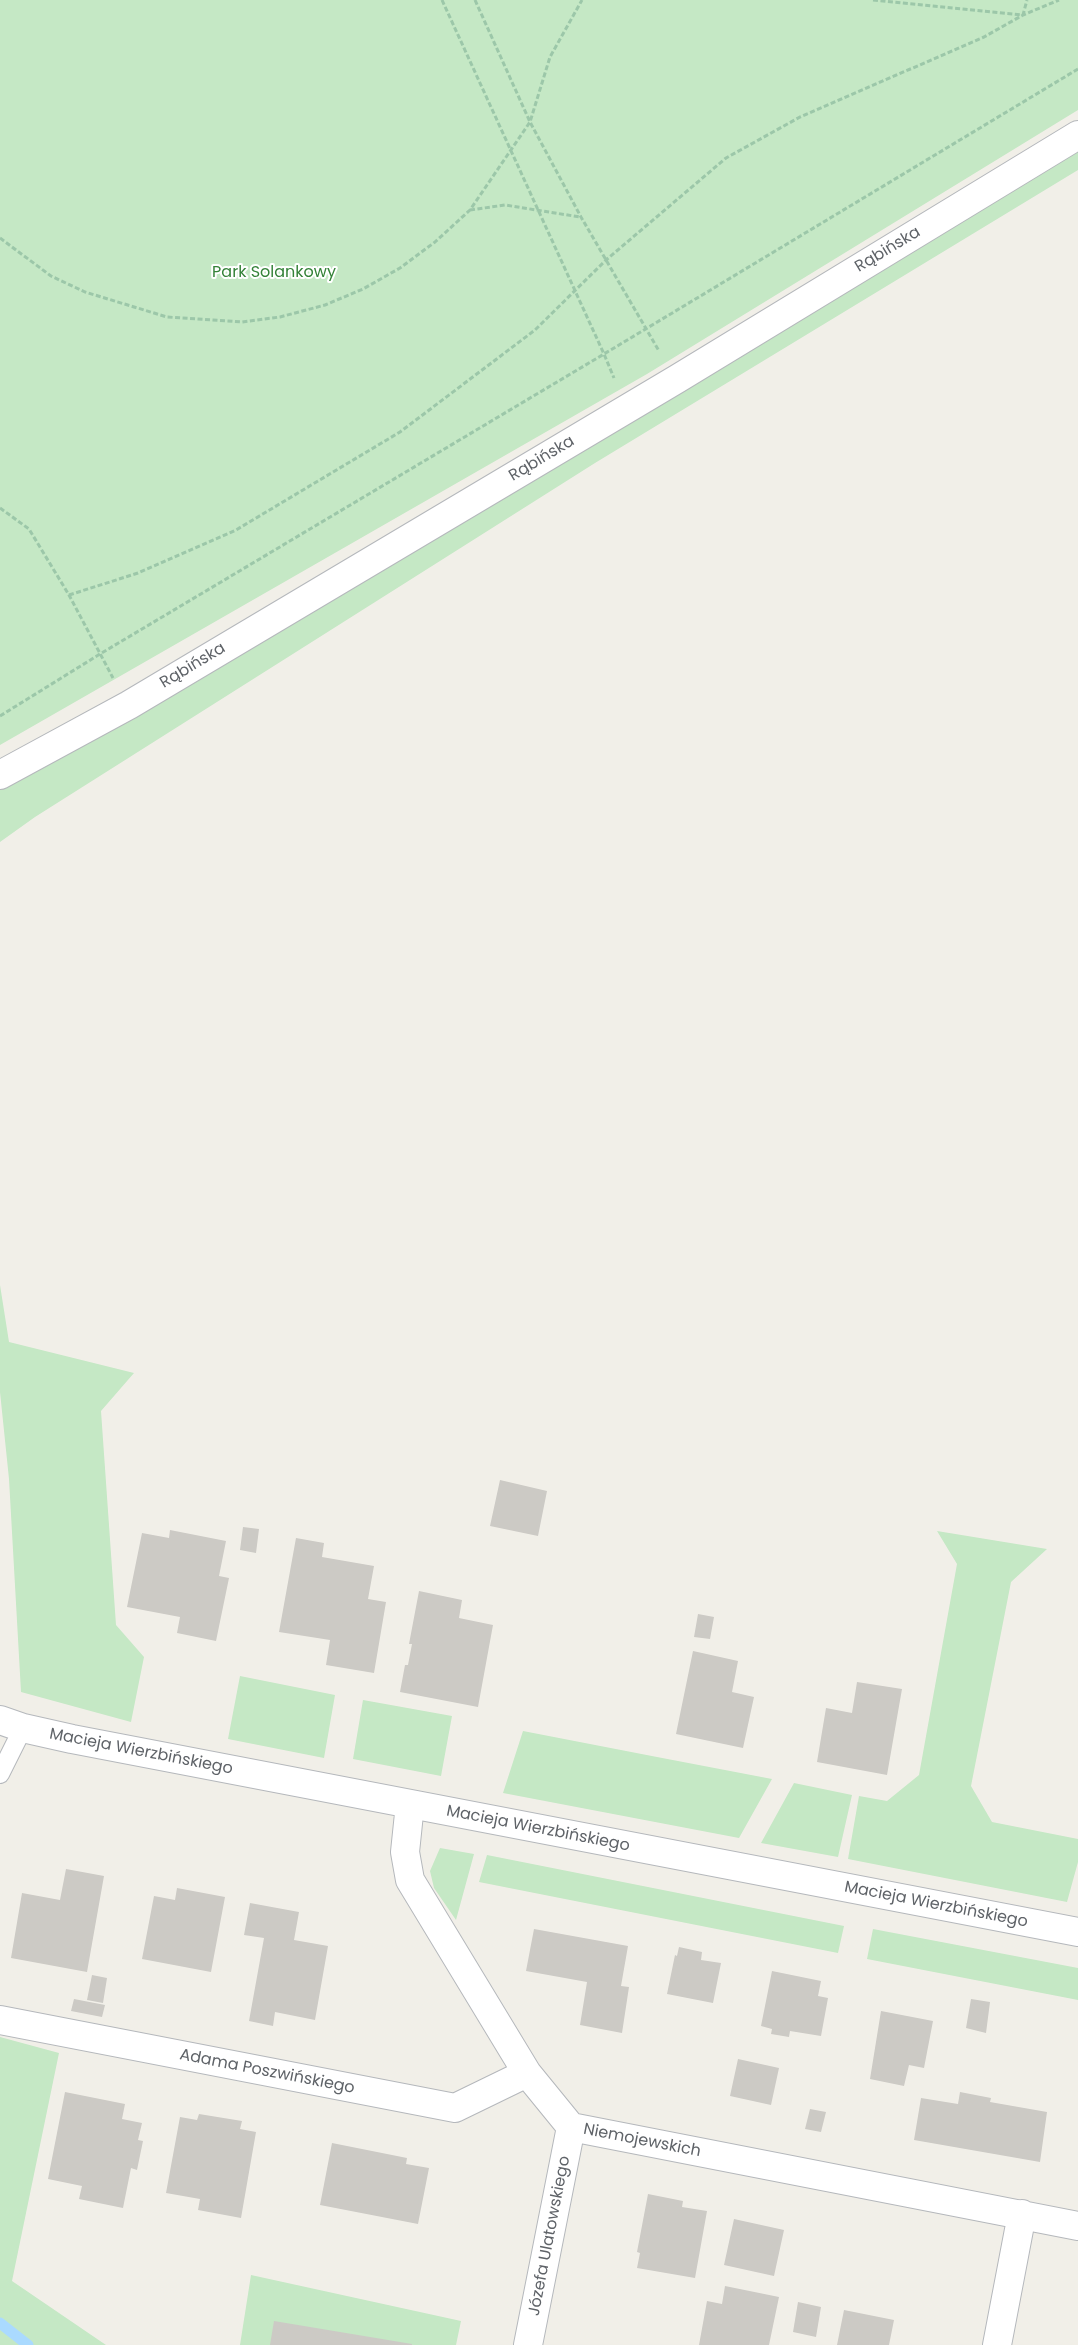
<!DOCTYPE html>
<meta charset="utf-8">
<style>
body{margin:0}
canvas{display:block;background:#f1efe8}
</style>
<canvas width="1078" height="2345"></canvas>
<script>
const c = document.querySelector('canvas').getContext('2d');
c.lineJoin = 'round';
function paint(path, color) {
  c.fillStyle = color;
  c.fill(path, 'evenodd');
}
function toPath(rows) {
  const path = new Path2D();
  for (const r of rows) {
    path.moveTo(r[0], r[1]);
    for (let i = 2; i < r.length; i += 2) path.lineTo(r[i], r[i + 1]);
  }
  return path;
}
function strokePath(path, color, width, dash) {
  c.strokeStyle = color;
  c.lineWidth = width;
  c.lineCap = dash ? 'butt' : 'round';
  c.setLineDash(dash || []);
  c.stroke(path);
}
function write(font, color, halo, rows, align = 'center') {
  c.font = font + ' Poppins,sans-serif';
  c.lineWidth = 4;
  c.setLineDash([]);
  c.textBaseline = 'middle';
  c.strokeStyle = halo;
  c.fillStyle = color;
  for (const [text, x, y, turn = 0] of rows) {
    c.save();
    c.translate(x, y);
    c.rotate((+turn || 0) * Math.PI / 180);
    c.textAlign = isNaN(turn) ? turn : align;
    if (halo) c.strokeText(text, 0, 0);
    c.fillText(text, 0, 0);
    c.restore();
  }
}
const green = toPath([
 [0,0,1078,0,1078,110,647,374,0,745],
 [1078,148,1078,170,595,463,35,817,0,842,0,784],
 [0,1285,9,1342,134,1373,101,1411,116,1625,144,1657,131,1722,21,1692,9,1479,0,1392],
 [937,1531,1047,1549,1011,1582,971,1786,992,1822,1078,1839,1078,1862,1067,1902,848,1859,859,1796,887,1801,919,1775,957,1564],
 [240,1676,335,1695,324,1758,228,1739],
 [363,1700,452,1716,441,1776,353,1759],
 [523,1731,657,1757,772,1779,739,1838,503,1793],
 [794,1783,852,1795,838,1857,761,1843],
 [440,1848,474,1854,456,1920,434,1888,430,1871],
 [487,1855,844,1926,838,1953,479,1882],
 [873,1929,1078,1968,1078,2000,867,1959],
 [0,2037,59,2053,12,2281,106,2345,0,2345],
 [251,2275,461,2321,456,2345,240,2345]
]);
const stream = toPath([
 [0,2323,28,2345]
]);
const building = toPath([
 [500,1480,547,1491,538,1536,490,1526],
 [243,1527,259,1529,256,1553,240,1550],
 [170,1530,226,1541,219,1576,229,1578,216,1641,177,1633,180,1617,127,1607,142,1533,169,1538],
 [296,1538,324,1543,322,1557,374,1566,368,1599,386,1602,374,1673,326,1665,330,1640,279,1632],
 [419,1591,462,1600,459,1618,493,1625,478,1707,400,1692,405,1665,408,1665,412,1644,409,1644],
 [698,1614,714,1617,710,1639,694,1637],
 [693,1651,738,1661,732,1692,754,1697,743,1748,676,1734],
 [857,1682,902,1689,887,1775,817,1762,826,1708,852,1713],
 [66,1869,104,1876,87,1972,11,1958,22,1893,60,1900],
 [177,1888,225,1897,211,1972,142,1959,154,1896,175,1900],
 [250,1903,299,1912,294,1940,328,1946,315,2020,275,2012,273,2026,249,2021,264,1938,244,1935],
 [534,1929,628,1946,621,1986,629,1987,622,2033,580,2025,587,1982,526,1971],
 [679,1947,702,1952,701,1960,721,1963,713,2003,667,1994,675,1955,677,1956],
 [772,1971,821,1981,818,1996,828,1998,821,2036,790,2031,789,2037,771,2034,772,2029,761,2026],
 [92,1975,107,1978,103,2003,87,2000],
 [74,1999,105,2005,102,2017,71,2011],
 [971,1999,990,2002,986,2033,966,2028],
 [881,2011,933,2021,924,2068,909,2065,904,2086,870,2079],
 [738,2059,779,2068,771,2105,730,2096],
 [65,2092,125,2104,122,2119,142,2123,138,2140,143,2141,137,2170,131,2168,123,2208,79,2199,82,2186,48,2179],
 [960,2092,991,2098,990,2102,1047,2112,1040,2162,914,2140,921,2098,958,2104],
 [810,2109,826,2112,821,2132,805,2129],
 [199,2114,242,2121,240,2129,256,2132,241,2218,198,2210,200,2199,166,2193,180,2117,197,2120],
 [332,2143,407,2158,406,2164,429,2168,418,2224,320,2205],
 [648,2194,683,2201,682,2207,707,2211,695,2278,637,2268,640,2253,637,2252],
 [734,2219,784,2230,774,2276,724,2265],
 [725,2286,779,2297,769,2345,699,2345,707,2301,722,2304],
 [798,2302,821,2307,816,2337,793,2332],
 [844,2310,894,2320,889,2345,837,2345],
 [274,2321,412,2344,412,2345,270,2345]
]);
const path = toPath([
 [442,0,604,354,1078,69],
 [475,0,530,122,581,217,659,351],
 [873,0,1023,15,1027,0],
 [470,210,505,205,580,217],
 [0,238,51,276,85,292,167,317,242,322,280,317,325,305,363,289,400,268,435,242,470,210,530,122,550,57,582,0],
 [0,508,29,529,69,595,113,678],
 [69,595,138,573,236,530,400,432,535,330,606,260,726,158,800,117,984,37,1023,15,1059,0],
 [0,716,100,654,604,354,614,378]
]);
const lane = toPath([
 [0,1774,23,1728]
]);
const street = toPath([
 [0,775,129,705,677,379,1078,135],
 [0,1720,23,1728,72,1739,1078,1932],
 [410,1804,405,1852,410,1880,527,2073,571,2127,1078,2226],
 [0,2020,455,2108,527,2073],
 [528,2345,571,2127],
 [997,2345,1022,2214]
]);
const streetNames = [
 ["Rąbińska",888,250,-31],
 ["Rąbińska",542,459,-31],
 ["Rąbińska",193,666,-31],
 ["Macieja Wierzbińskiego",141,1752,11],
 ["Macieja Wierzbińskiego",538,1829,11],
 ["Macieja Wierzbińskiego",936,1905,11],
 ["Adama Poszwińskiego",267,2072,11],
 ["Niemojewskich",642,2141,11],
 ["Józefa Ulatowskiego",550,2236,-79]
];
const parkNames = [
 ["Park Solankowy",274,273]
];
paint(green, '#c5e8c5');
strokePath(stream, '#aadaff', 11);
paint(building, '#cccac5');
strokePath(lane, '#b5b8bc', 20);
strokePath(street, '#b5b8bc', 30);
strokePath(path, '#9cc7a9', 3, [5, 2.5]);
strokePath(lane, '#fff', 18);
strokePath(street, '#fff', 28);
write('16px', '#5f6368', '#fff', streetNames);
write('16px', '#348238', '#fff', parkNames);
</script>
